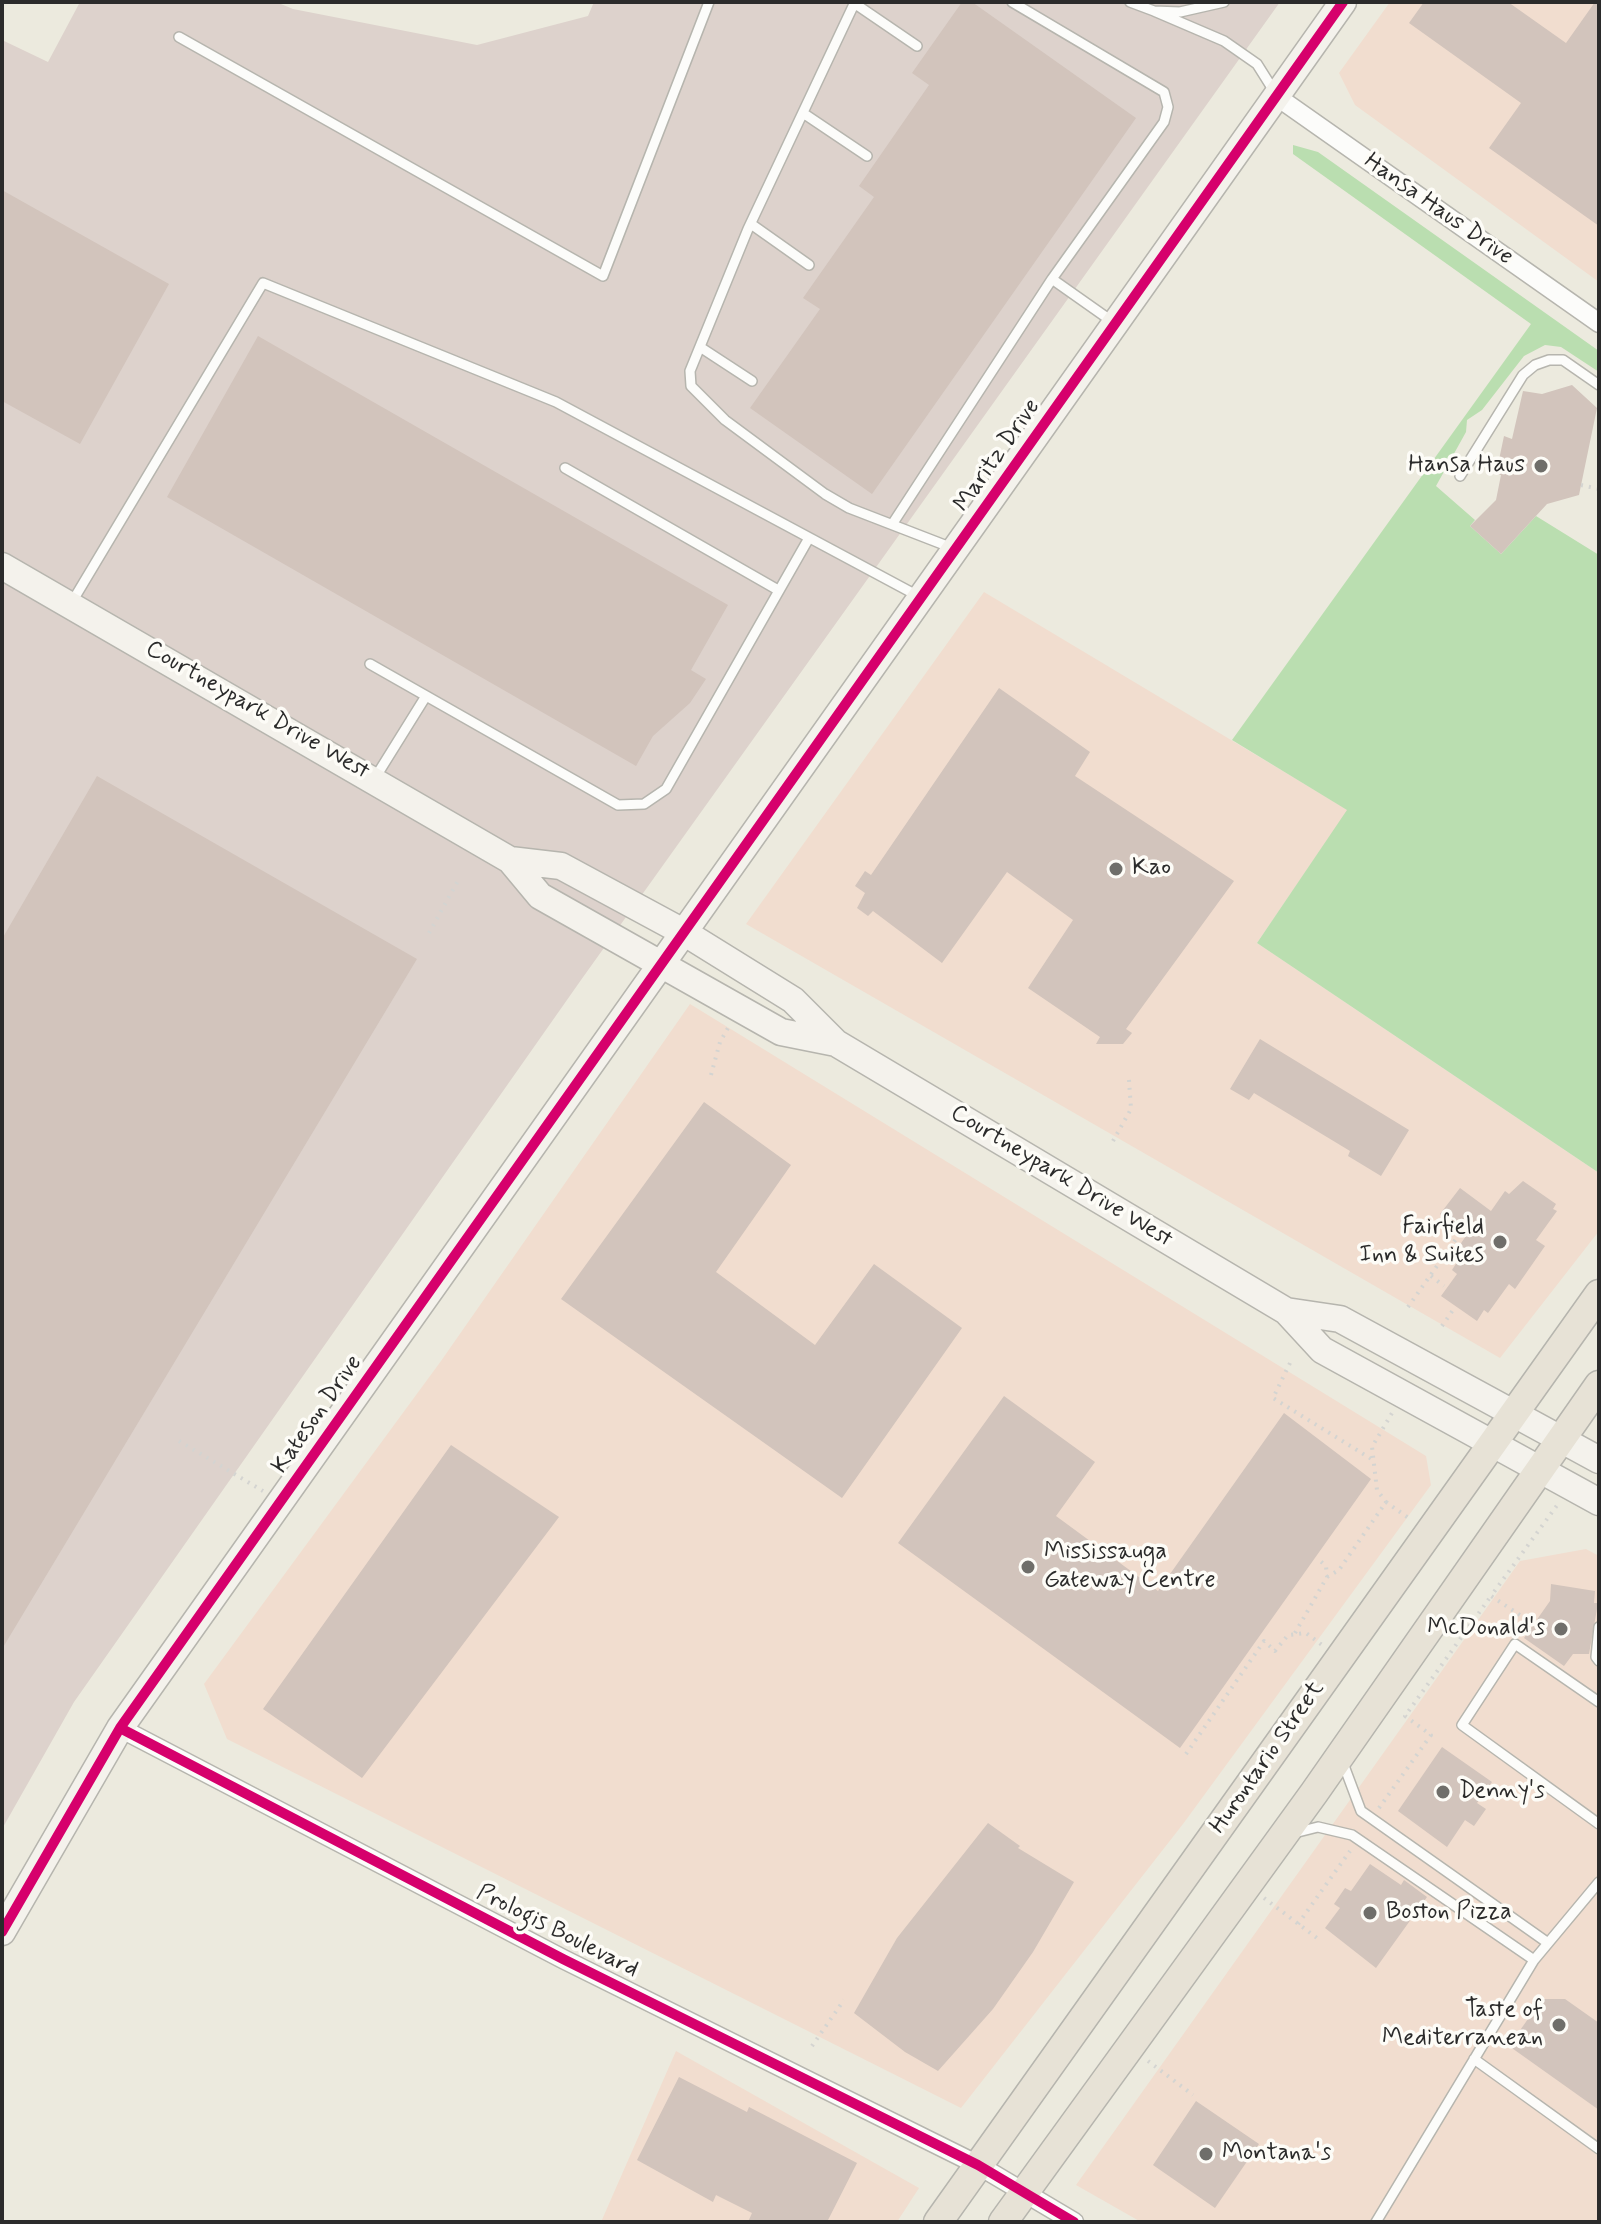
<!DOCTYPE html>
<style>
body{margin:0}
#map{position:relative;width:1601px;height:2224px;overflow:hidden;background:#eceade;font-family:Mynerve,sans-serif}
canvas{display:block}
.frame{position:absolute;inset:0;border:4px solid #2b2b2b;pointer-events:none}
</style>
<div id="map">
<canvas width="1601" height="2224"></canvas>
<div class="frame"></div>
</div>
<script>
const c = document.querySelector('canvas').getContext('2d');
c.lineJoin = 'round';
function paint(path, color) {
  c.fillStyle = color;
  c.fill(path, 'evenodd');
}
function toPath(rows) {
  const path = new Path2D();
  for (const r of rows) {
    path.moveTo(r[0], r[1]);
    for (let i = 2; i < r.length; i += 2) path.lineTo(r[i], r[i + 1]);
  }
  return path;
}
function strokePath(path, color, width, dash) {
  c.strokeStyle = color;
  c.lineWidth = width;
  c.lineCap = dash ? 'butt' : 'round';
  c.setLineDash(dash || []);
  c.stroke(path);
}
function write(font, color, halo, rows, align = 'center') {
  c.font = font + ' Mynerve,sans-serif';
  c.lineWidth = 7;
  c.setLineDash([]);
  c.textBaseline = 'middle';
  c.strokeStyle = halo;
  c.fillStyle = color;
  for (const [text, x, y, turn = 0] of rows) {
    c.save();
    c.translate(x, y);
    c.rotate((+turn || 0) * Math.PI / 180);
    c.textAlign = isNaN(turn) ? turn : align;
    if (halo) c.strokeText(text, 0, 0);
    c.fillText(text, 0, 0);
    c.restore();
  }
}
const built = toPath([
 [1390,2,1599,2,1599,282,1355,105,1339,73],
 [984,592,1348,810,1257,943,1599,1173,1599,1231,1500,1358,746,924],
 [690,1004,1426,1456,1431,1485,1183,1824,961,2108,227,1739,204,1684,441,1361],
 [1586,1549,1599,1556,1599,2222,1141,2222,1076,2185,1520,1561],
 [676,2051,919,2188,897,2222,601,2222]
]);
const industrial = toPath([
 [80,2,276,2,293,9,477,45,588,16,594,2,1280,2,581,980,74,1702,2,1829,2,40,48,62]
]);
const green = toPath([
 [1293,145,1318,152,1599,351,1599,372,1561,347,1545,345,1524,356,1482,410,1467,420,1466,432,1436,486,1475,520,1470,526,1501,554,1536,516,1599,555,1599,1173,1257,943,1347,810,1232,740,1531,324,1293,154]
]);
const building = toPath([
 [962,2,972,2,1136,118,872,494,750,408,820,309,803,298,874,197,859,186,929,85,912,73],
 [1424,2,1508,2,1566,43,1595,2,1599,2,1599,226,1489,148,1521,103,1409,23],
 [2,190,169,284,80,444,2,401],
 [258,336,728,605,691,670,706,679,690,703,653,736,636,766,167,497],
 [1572,385,1597,408,1579,495,1547,504,1501,554,1470,526,1496,500,1501,475,1496,474,1504,436,1512,439,1523,391,1542,394],
 [999,688,1090,752,1075,776,1234,881,1126,1029,1132,1033,1123,1044,1096,1044,1100,1037,1028,988,1073,920,1007,872,942,963,873,911,868,916,857,908,865,893,855,886,865,871,871,875],
 [97,776,417,959,2,1649,2,939],
 [1260,1039,1409,1130,1381,1176,1348,1156,1350,1151,1254,1093,1249,1100,1230,1089],
 [704,1102,791,1165,716,1272,815,1345,874,1264,962,1328,842,1498,561,1299],
 [1523,1181,1556,1204,1553,1209,1557,1211,1536,1240,1545,1246,1515,1289,1509,1284,1488,1313,1484,1310,1477,1321,1441,1296,1457,1274,1452,1270,1461,1256,1455,1252,1468,1233,1440,1214,1460,1188,1491,1211,1505,1191,1509,1194],
 [1004,1396,1095,1462,1056,1516,1158,1591,1284,1413,1371,1479,1180,1748,898,1543],
 [451,1445,559,1517,362,1778,263,1709],
 [1551,1584,1595,1591,1594,1603,1598,1603,1589,1654,1573,1654,1564,1666,1524,1638,1550,1601],
 [1442,1747,1492,1782,1477,1803,1486,1809,1474,1826,1465,1820,1447,1847,1398,1811],
 [988,1823,1020,1846,1018,1848,1074,1882,1033,1952,993,2009,938,2071,905,2052,854,2013,897,1938],
 [1370,1864,1401,1885,1404,1880,1427,1897,1376,1968,1325,1928,1340,1908,1334,1904,1345,1888,1351,1891],
 [1542,1999,1565,1999,1599,2023,1599,2110,1509,2046],
 [679,2077,747,2112,749,2107,857,2163,827,2222,748,2222,752,2213,716,2195,713,2202,637,2160],
 [1196,2101,1259,2144,1215,2208,1153,2165]
]);
const path = toPath([
 [1581,485,1599,489],
 [429,933,459,879],
 [711,1075,720,1042,728,1028],
 [1113,1141,1131,1109,1129,1080],
 [1431,1276,1444,1286],
 [1408,1307,1456,1239],
 [1442,1326,1453,1310],
 [1290,1363,1273,1398,1373,1460],
 [179,1441,263,1491],
 [1386,1502,1410,1519],
 [1327,1577,1339,1570,1386,1502,1377,1490,1372,1447,1392,1413],
 [1522,1632,1529,1621,1491,1596,1558,1504],
 [1295,1633,1327,1577,1326,1566,1319,1560],
 [1186,1754,1264,1641,1275,1651,1288,1635,1306,1633,1322,1645],
 [1379,1808,1431,1735,1405,1716,1491,1596],
 [1264,1898,1317,1938],
 [1298,1924,1350,1851],
 [812,2046,844,2000],
 [1148,2061,1193,2095]
]);
const lane = toPath([
 [855,2,748,229,690,371,691,386,725,420,825,494,849,508,955,549],
 [1012,2,1164,92,1168,107,1164,122,1052,279,1113,322],
 [1130,2,1154,11,1180,12,1224,2],
 [854,3,917,46],
 [1154,11,1224,41,1257,64,1274,91],
 [179,37,603,276,709,2],
 [803,113,867,156],
 [751,224,809,265],
 [700,347,752,381],
 [565,468,778,590],
 [1460,476,1523,375,1535,365,1549,360,1563,360,1599,385],
 [893,523,1052,279],
 [72,602,263,283,556,402,920,597],
 [370,664,618,805,644,804,666,789,809,538],
 [375,778,426,696],
 [1599,1627,1596,1657,1599,1661],
 [1599,1702,1515,1644,1462,1725,1599,1824],
 [1343,1763,1361,1811,1548,1943],
 [1294,1833,1318,1827,1352,1835,1534,1960],
 [1474,2059,1599,2149],
 [1376,2222,1534,1960,1599,1882]
]);
const street = toPath([
 [1276,96,1599,323],
 [120,1728,563,1959,978,2165,1074,2222]
]);
const secondary = toPath([
 [2,566,510,860,540,896,781,1032,836,1043],
 [510,860,561,866,685,933,793,1000,836,1043,1286,1311,1322,1350,1599,1502],
 [1286,1311,1340,1319,1599,1460],
 [2,1932,120,1728,1343,2]
]);
const primary = toPath([
 [938,2222,1599,1294],
 [1003,2222,1314,1793,1599,1385]
]);
const cycleway = toPath([
 [120,1728,563,1959,978,2165,1074,2222],
 [2,1932,120,1728,1343,2]
]);
const markers = [
 [1541,466,8,"#6f6e6a"],
 [1116,869,8,"#6f6e6a"],
 [1500,1242,8,"#6f6e6a"],
 [1028,1567,8,"#6f6e6a"],
 [1561,1629,8,"#6f6e6a"],
 [1443,1792,8,"#6f6e6a"],
 [1370,1913,8,"#6f6e6a"],
 [1559,2025,8,"#6f6e6a"],
 [1206,2154,8,"#6f6e6a"]
];
const streetNames = [
 ["Hansa Haus Drive",1438,210,35],
 ["Maritz Drive",998,456,-55],
 ["Courtneypark Drive West",257,711,30],
 ["Courtneypark Drive West",1061,1177,31],
 ["Kateson Drive",318,1415,-55],
 ["Hurontario Street",1268,1758,-55],
 ["Prologis Boulevard",557,1932,27]
];
const poiNames = [
 ["Hansa Haus",1525,466,"right"],
 ["Kao",1132,869],
 ["Fairfield",1484,1228,"right"],
 ["Inn & Suites",1484,1256,"right"],
 ["Mississauga",1044,1553],
 ["Gateway Centre",1044,1581],
 ["McDonald's",1545,1629,"right"],
 ["Denny's",1459,1792],
 ["Boston Pizza",1386,1913],
 ["Taste of",1543,2011,"right"],
 ["Mediterranean",1543,2039,"right"],
 ["Montana's",1222,2154]
];
paint(built, '#f1ddcf');
paint(industrial, '#ddd2cc');
paint(green, '#badeb0');
paint(building, '#d2c4bc');
strokePath(lane, '#b6b5ae', 12);
strokePath(street, '#b6b5ae', 21);
strokePath(secondary, '#b6b5ae', 29);
strokePath(primary, '#b6b5ae', 31);
strokePath(path, '#d4d4d1', 4, [2, 6]);
strokePath(lane, '#fcfcfa', 9);
strokePath(street, '#fcfcfa', 18);
strokePath(secondary, '#f4f2ec', 26);
strokePath(primary, '#e7e2d6', 28);
strokePath(cycleway, '#d6006c', 10);
for (const [x, y, r, color] of markers) {
  const dot = new Path2D();
  dot.arc(x, y, r, 0, 2 * Math.PI);
  c.fillStyle = color;
  c.fill(dot);
  strokePath(dot, '#fdfcf7', 3);
}
write('24px', '#2b2b2b', '#fdfcf7', streetNames);
write('24px', '#2b2b2b', '#fdfcf7', poiNames, 'left');
</script>
